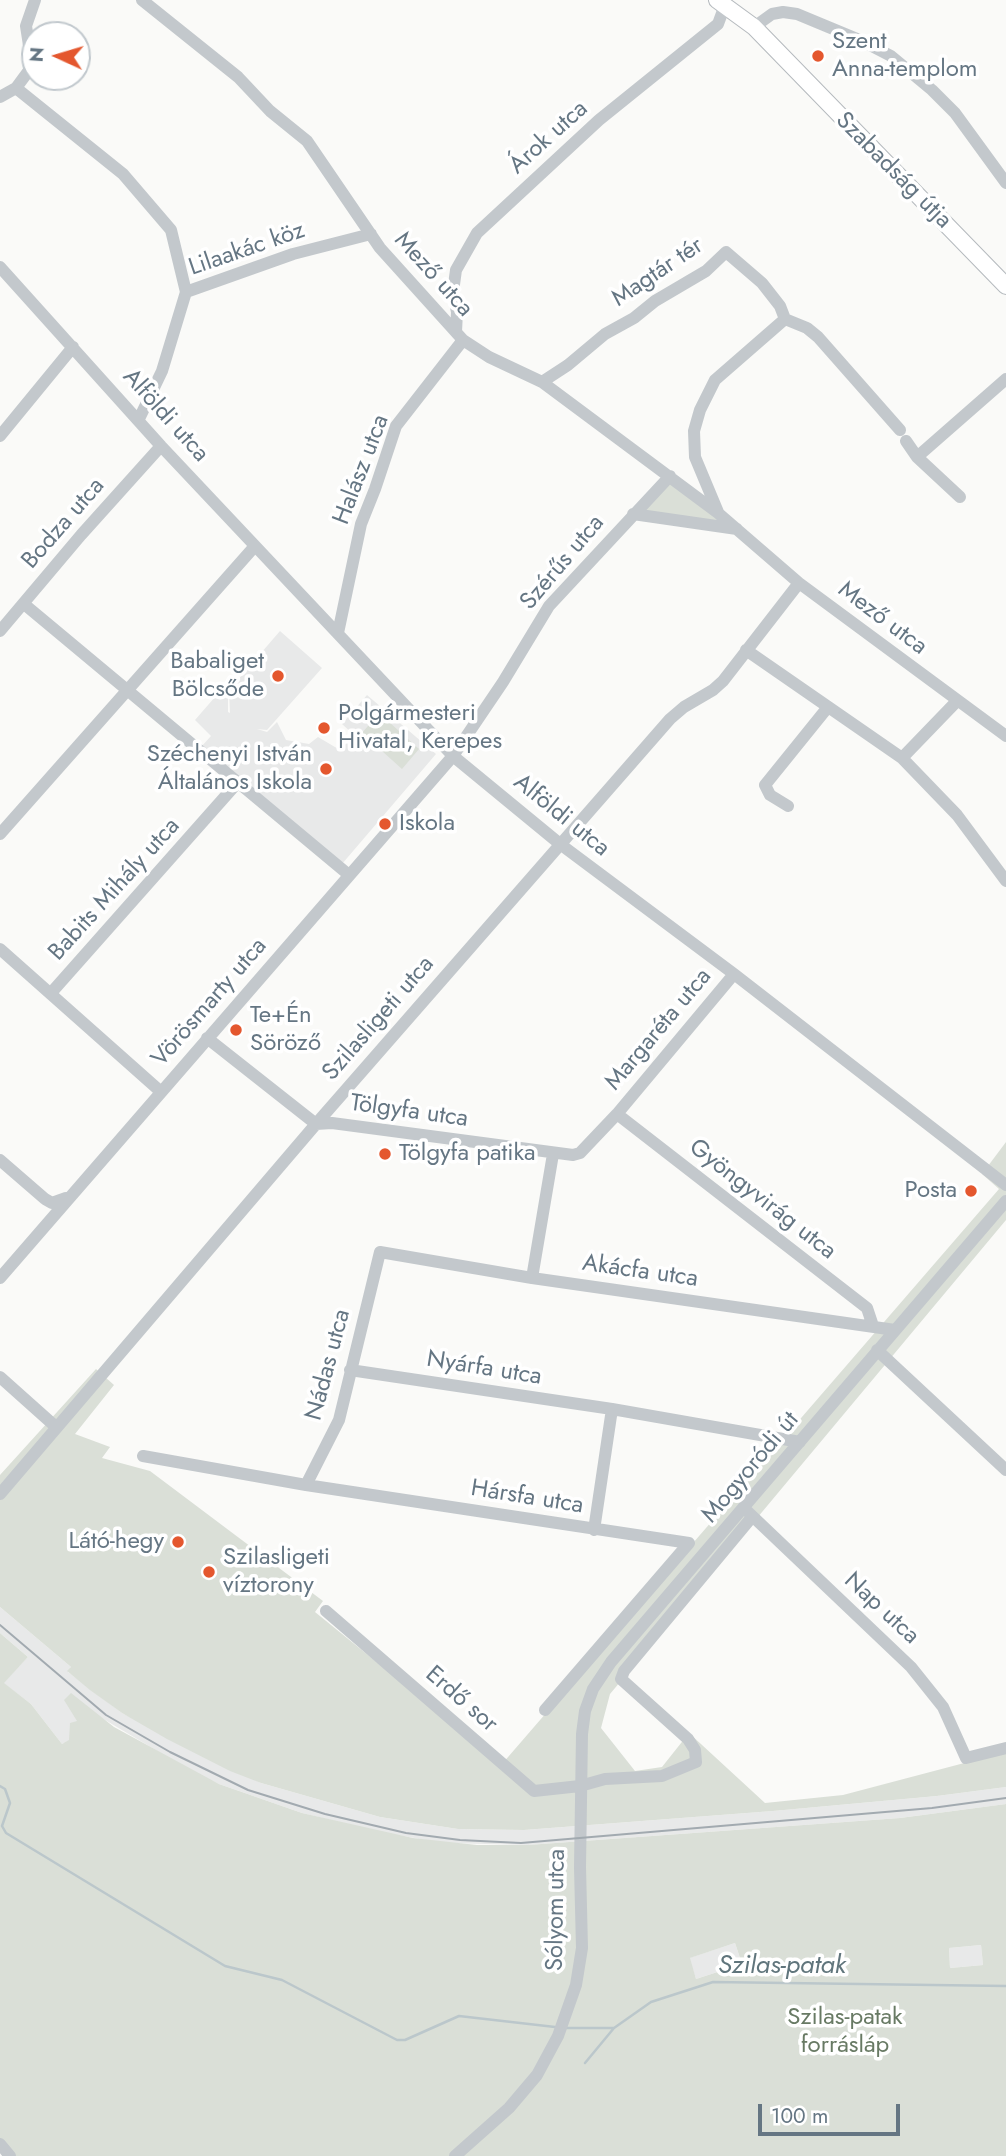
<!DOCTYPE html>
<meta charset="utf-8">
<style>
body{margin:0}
#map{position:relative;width:1006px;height:2156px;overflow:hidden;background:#fafaf8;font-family:Jost,sans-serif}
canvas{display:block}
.north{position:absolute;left:21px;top:21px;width:70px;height:70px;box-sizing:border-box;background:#fff;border:2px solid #c1c8cd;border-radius:50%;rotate:274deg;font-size:19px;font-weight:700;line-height:28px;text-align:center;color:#657683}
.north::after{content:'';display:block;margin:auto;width:24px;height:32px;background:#e4572e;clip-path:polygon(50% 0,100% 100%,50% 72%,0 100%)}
.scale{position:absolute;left:758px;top:2104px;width:142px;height:32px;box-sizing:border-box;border:4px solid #657683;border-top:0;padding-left:9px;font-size:21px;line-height:24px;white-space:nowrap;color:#657683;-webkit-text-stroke:5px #fff;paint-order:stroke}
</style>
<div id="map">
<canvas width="1006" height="2156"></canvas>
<div class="north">N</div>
<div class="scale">100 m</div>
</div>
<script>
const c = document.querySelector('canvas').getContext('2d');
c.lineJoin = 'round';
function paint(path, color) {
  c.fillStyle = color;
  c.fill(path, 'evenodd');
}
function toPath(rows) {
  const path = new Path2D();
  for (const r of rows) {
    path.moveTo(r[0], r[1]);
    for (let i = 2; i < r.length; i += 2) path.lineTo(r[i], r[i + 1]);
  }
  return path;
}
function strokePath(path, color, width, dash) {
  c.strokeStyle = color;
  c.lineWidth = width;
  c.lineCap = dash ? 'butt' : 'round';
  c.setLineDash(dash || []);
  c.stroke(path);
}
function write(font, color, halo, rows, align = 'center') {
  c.font = font + ' Jost,sans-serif';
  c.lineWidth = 7;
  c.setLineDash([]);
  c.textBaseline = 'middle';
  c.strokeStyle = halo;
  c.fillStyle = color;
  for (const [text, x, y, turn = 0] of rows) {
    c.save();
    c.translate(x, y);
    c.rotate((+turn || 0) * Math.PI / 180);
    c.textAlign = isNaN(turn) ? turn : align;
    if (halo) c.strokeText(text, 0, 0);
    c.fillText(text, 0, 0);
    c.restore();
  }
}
const built = toPath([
 [280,631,322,668,267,730,257,729,267,732,277,722,286,740,309,744,318,737,340,750,354,735,342,724,367,695,436,754,342,864,201,747,211,736,195,720,228,682,228,712,230,713,229,690],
 [0,1607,71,1667,68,1672,122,1713,261,1783,380,1817,458,1829,524,1830,773,1811,937,1796,1006,1787,1006,1804,900,1818,528,1845,443,1843,380,1832,302,1813,219,1784,191,1771,95,1714,78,1722,70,1741,62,1744,31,1704,3,1683,28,1657,0,1633],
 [735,1943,742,1964,696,1979,689,1958],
 [981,1945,983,1965,950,1968,949,1948]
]);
const green = toPath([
 [670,476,738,529,633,514],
 [379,713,419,749,402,769,362,733],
 [1006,1142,1006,1220,610,1694,601,1728,635,1771,662,1767,689,1733,765,1803,843,1795,1006,1752,1006,1787,937,1796,773,1811,524,1830,458,1829,380,1817,261,1783,230,1771,167,1739,122,1713,90,1690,67,1671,71,1667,0,1607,0,1475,96,1369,114,1385,75,1434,110,1447,102,1458,150,1471,323,1601,315,1612,502,1764,999,1189,982,1174],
 [0,1633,28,1657,4,1683,31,1704,62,1744,69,1740,70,1723,77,1721,64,1700,71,1693,114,1727,219,1784,302,1813,413,1838,477,1845,528,1845,900,1818,1006,1804,1006,2156,10,2156,0,2144],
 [735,1943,742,1964,696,1979,690,1958],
 [981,1945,983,1965,950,1968,949,1948]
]);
const stream = toPath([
 [0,1786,5,1789,10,1803,2,1826,6,1833,225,1966,282,1980,397,2040,405,2040,459,2016,555,2027],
 [565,2028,614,2028],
 [585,2063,614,2028,651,2002,713,1982,1006,1986]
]);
const minor = toPath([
 [142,0,238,77,270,111,307,141,380,248,463,340,489,357,542,382,718,513,799,583,1006,736],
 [754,27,772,14,783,12,797,14,862,41,891,56,932,90,955,113,1006,183],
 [16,88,123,174,171,230,186,292],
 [0,97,16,88,30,69,31,58,26,26,35,0],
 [0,267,161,446,453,756,560,844,734,974,1006,1185],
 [456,332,457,312,453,292,456,270,477,233,599,120,718,24,725,5],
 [542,382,568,365,605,334,634,318,655,301,706,271,726,252,762,283,780,306,785,319,807,328,818,337,900,430],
 [139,419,162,371,186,292,293,254,371,234],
 [0,436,73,347],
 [906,441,917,457,960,497],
 [917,457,1006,379],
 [718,512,695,457,694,431,700,410,715,380,785,319],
 [633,514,737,529],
 [24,604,349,875],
 [0,631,81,535,161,446],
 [338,633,361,524,375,489,396,426,463,340],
 [746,650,902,758,957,815,1006,881],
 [902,758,957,701],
 [788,806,770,795,765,785,828,707],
 [0,834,255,546],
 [0,949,160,1091],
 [51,993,238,782],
 [207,1038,316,1124,332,1123,573,1155,580,1153,617,1114,734,974],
 [617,1114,867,1308,873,1326],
 [0,1160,45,1199,52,1203,66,1198],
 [0,1278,453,756,503,682,549,606,670,476],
 [532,1278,553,1154],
 [877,1350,1006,1470],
 [350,1370,612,1409,800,1442],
 [0,1377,56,1427],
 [143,1456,306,1485,689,1543],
 [306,1485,339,1420,380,1252,532,1278,895,1330],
 [0,1494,316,1124,670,719,684,707,713,690,723,681,799,583],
 [747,1511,911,1667,943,1707,966,1758,1006,1748],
 [594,1530,612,1409],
 [326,1611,534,1791,580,1786,605,1779,662,1776,696,1762,695,1750,688,1739,621,1679,624,1671,752,1517],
 [545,1710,689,1543],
 [0,2144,10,2156],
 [455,2156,509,2108,537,2075,558,2036,576,1985,582,1948,580,1867,582,1734,585,1711,593,1689,611,1662,1006,1201]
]);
const major = toPath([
 [717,0,754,27,1006,286]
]);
const tram = toPath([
 [0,1625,106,1715,170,1752,248,1790,325,1814,406,1833,460,1840,521,1843,932,1808,1006,1798]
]);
const markers = [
 [818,56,7,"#e4572e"],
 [278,676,7,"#e4572e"],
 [324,728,7,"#e4572e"],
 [326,769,7,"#e4572e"],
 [385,824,7,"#e4572e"],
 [236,1030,7,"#e4572e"],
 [385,1154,7,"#e4572e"],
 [971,1191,7,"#e4572e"],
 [178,1542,7,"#e4572e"],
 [209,1572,7,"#e4572e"]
];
const poiNames = [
 ["Szent",832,42],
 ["Anna-templom",832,70],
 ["Babaliget",264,662,"right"],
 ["Bölcsőde",264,690,"right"],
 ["Polgármesteri",338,714],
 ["Hivatal, Kerepes",338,742],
 ["Széchenyi István",312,755,"right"],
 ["Általános Iskola",312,783,"right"],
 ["Iskola",399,824],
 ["Te+Én",250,1016],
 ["Söröző",250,1044],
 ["Tölgyfa patika",399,1154],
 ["Posta",957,1191,"right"],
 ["Látó-hegy",164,1542,"right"],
 ["Szilasligeti",223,1558],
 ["víztorony",223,1586]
];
const streetNames = [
 ["Árok utca",549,138,-42],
 ["Szabadság útja",893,171,45],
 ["Lilaakác köz",247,250,-19],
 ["Magtár tér",658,273,-34],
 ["Mező utca",433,275,48],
 ["Alföldi utca",165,416,48],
 ["Halász utca",362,470,-69],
 ["Bodza utca",64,524,-49],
 ["Szérűs utca",563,563,-50],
 ["Mező utca",882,619,37],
 ["Alföldi utca",561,816,39],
 ["Babits Mihály utca",115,890,-48],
 ["Vörösmarty utca",210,1003,-49],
 ["Szilasligeti utca",379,1019,-49],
 ["Margaréta utca",659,1030,-50],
 ["Tölgyfa utca",409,1112,8],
 ["Gyöngyvirág utca",762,1200,38],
 ["Akácfa utca",640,1272,8],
 ["Nádas utca",329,1365,-75],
 ["Nyárfa utca",484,1369,9],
 ["Mogyoródi út",751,1468,-50],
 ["Hársfa utca",527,1498,9],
 ["Nap utca",881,1609,43],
 ["Erdő sor",461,1700,41],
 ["Sólyom utca",557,1910,-89]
];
const parkNames = [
 ["Szilas-patak",845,2018],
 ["forrásláp",845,2046]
];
const waterNames = [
 ["Szilas-patak",782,1967]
];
paint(built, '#e8e9e9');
paint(green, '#dadfd7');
strokePath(stream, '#bbc7cb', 2.5);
strokePath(major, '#b5babe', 18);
strokePath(minor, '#c3c8cc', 12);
strokePath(major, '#fff', 16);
strokePath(tram, '#a2aab0', 2);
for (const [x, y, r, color] of markers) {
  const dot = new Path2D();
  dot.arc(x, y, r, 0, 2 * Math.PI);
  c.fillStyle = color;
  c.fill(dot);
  strokePath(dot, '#fff', 2.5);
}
write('24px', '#657683', '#fff', poiNames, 'left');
write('24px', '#657683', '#fff', streetNames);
write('24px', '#687a64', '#fff', parkNames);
write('italic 26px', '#60757c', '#fff', waterNames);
</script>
